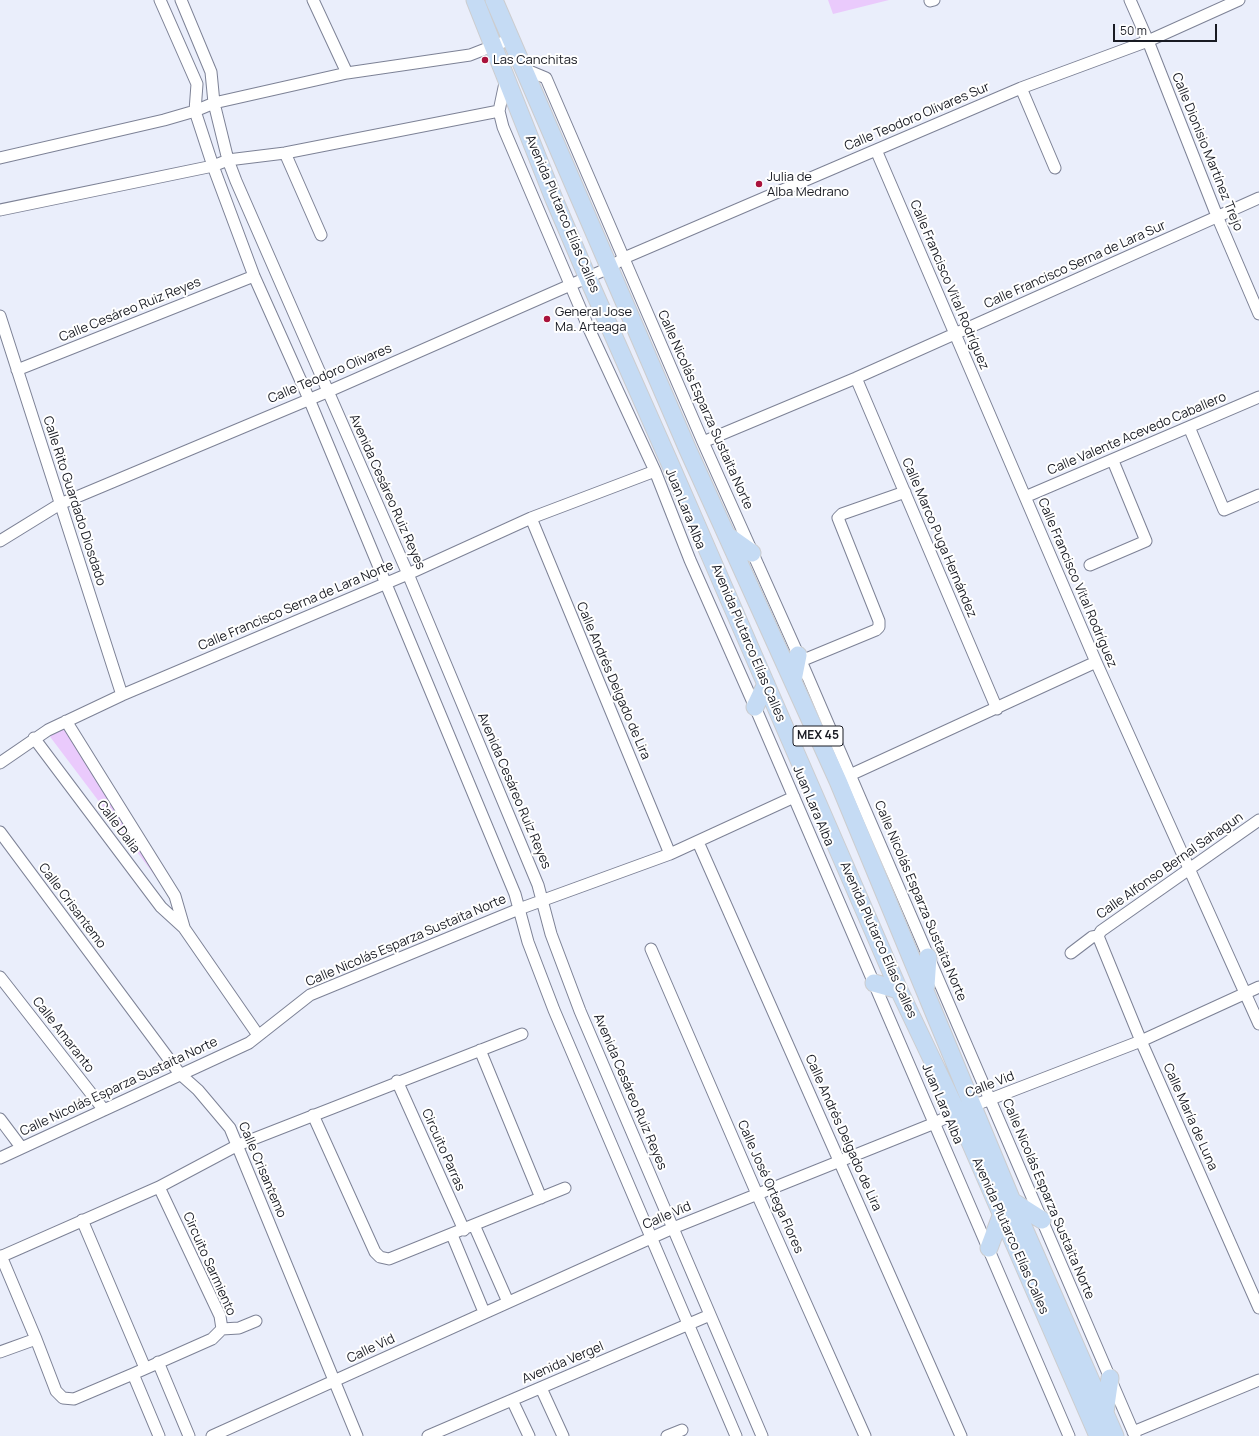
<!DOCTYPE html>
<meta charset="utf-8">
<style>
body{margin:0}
#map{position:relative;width:1259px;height:1436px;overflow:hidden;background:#eaeefb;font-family:Manrope,sans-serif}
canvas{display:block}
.scale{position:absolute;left:1113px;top:24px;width:104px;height:18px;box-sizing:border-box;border:2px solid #191b23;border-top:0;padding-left:5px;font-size:12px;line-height:14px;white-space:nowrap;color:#191b23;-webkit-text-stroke:3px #fff;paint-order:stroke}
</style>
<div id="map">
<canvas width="1259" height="1436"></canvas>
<div class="scale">50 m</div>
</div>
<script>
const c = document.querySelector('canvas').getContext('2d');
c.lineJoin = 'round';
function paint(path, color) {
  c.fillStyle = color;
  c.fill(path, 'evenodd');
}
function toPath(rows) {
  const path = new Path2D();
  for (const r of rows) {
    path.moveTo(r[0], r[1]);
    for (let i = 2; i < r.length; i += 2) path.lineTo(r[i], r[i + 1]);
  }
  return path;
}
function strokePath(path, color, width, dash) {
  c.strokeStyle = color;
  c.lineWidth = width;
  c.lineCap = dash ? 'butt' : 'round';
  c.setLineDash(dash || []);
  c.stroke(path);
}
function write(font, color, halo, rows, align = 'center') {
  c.font = font + ' Manrope,sans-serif';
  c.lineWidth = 4;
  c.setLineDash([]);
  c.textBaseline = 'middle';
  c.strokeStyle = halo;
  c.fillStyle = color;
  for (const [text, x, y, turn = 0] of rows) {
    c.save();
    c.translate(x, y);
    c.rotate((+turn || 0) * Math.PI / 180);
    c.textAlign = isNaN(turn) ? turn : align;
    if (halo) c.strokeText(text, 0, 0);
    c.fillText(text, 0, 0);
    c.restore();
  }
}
const green = toPath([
 [828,0,889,0,833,14],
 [64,724,165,889,48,734]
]);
const street = toPath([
 [160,0,197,84,195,111,213,166,254,276,309,399,515,894,528,942,554,1010,736,1436],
 [181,0,211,72,214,103,228,160,236,181,408,574,538,885,551,934,580,1011,762,1436],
 [313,0,347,73],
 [1130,0,1148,41,1217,216,1259,314],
 [930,1,934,0],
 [522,68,546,78,703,442,801,661,1135,1436],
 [506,78,499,111,503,127,590,331,655,471,690,560,755,707,1069,1436],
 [1021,88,1055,168],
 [876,150,1096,662,1259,1024],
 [285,153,321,235],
 [0,158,164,120,195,111,214,103,347,73,470,55,511,39],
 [0,210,213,166,228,160,285,153,499,111],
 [0,316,122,695],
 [17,370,254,276],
 [856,378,997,709],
 [1189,427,1224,510,1259,495],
 [703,442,856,378,1259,198],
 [1025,497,1259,397],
 [531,518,670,854],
 [0,541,60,504,327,392,609,268,624,258,876,150,1021,88,1148,41,1239,0],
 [1090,565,1146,541,1113,461],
 [801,661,876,630,879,627,879,621,838,518,842,514,905,492],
 [66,721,175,896,184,927],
 [34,738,161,907,184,928,258,1035],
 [0,763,48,730,122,695,408,574,531,518,655,471],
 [850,775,1096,662],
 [0,832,180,1074,198,1090,230,1128,357,1436],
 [698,842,961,1436],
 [1098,936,1141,1041,1259,1308],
 [1098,936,1101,931,1259,820],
 [651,949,757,1194,865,1436],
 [1071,953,1092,937,1098,936],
 [0,977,104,1110],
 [480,1050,541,1198],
 [397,1081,464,1230],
 [313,1115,375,1252,380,1257,389,1259,565,1188],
 [0,1119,21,1147],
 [0,1158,249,1043,310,995,519,909,670,854,794,797],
 [159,1187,220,1316,222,1329],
 [82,1220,145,1368],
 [474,1225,508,1302],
 [452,1235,484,1312],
 [1,1256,36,1339,56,1391,63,1398,74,1399,133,1374,212,1339,222,1329],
 [0,1257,159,1187,238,1145,522,1034],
 [222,1329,239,1328,256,1321],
 [0,1352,36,1339],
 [158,1362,189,1436],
 [133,1374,159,1436],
 [541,1388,563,1436],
 [512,1400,529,1436],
 [1133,1432,1259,1380],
 [212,1436,673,1228,935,1123,957,1112,1141,1041,1259,987],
 [428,1436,710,1315],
 [667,1436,682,1430]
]);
const primary = toPath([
 [475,0,554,199,587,276,668,459,899,990,957,1112,1098,1436],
 [494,0,688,450,838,781,1012,1201,1115,1436],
 [728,536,752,553],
 [793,680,798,655],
 [755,707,766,684],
 [874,983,899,990],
 [926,986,928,957],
 [1012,1201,1042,1220],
 [989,1248,1001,1216],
 [1105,1412,1110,1378]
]);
const markers = [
 [485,60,4,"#a9123c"],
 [759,184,4,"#a9123c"],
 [547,319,4,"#a9123c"]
];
const shields = [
 [818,736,50]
];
const shieldNames = [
 ["MEX 45",818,736]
];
const poiNames = [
 ["Las Canchitas",493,60],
 ["Julia de",767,177],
 ["Alba Medrano",767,192],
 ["General Jose",555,312],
 ["Ma. Arteaga",555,327]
];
const streetNames = [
 ["Calle Teodoro Olivares Sur",917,117,-23],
 ["Calle Dionisio Martínez Trejo",1207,152,68],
 ["Avenida Plutarco Elías Calles",562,214,67],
 ["Calle Francisco Serna de Lara Sur",1075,265,-24],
 ["Calle Francisco Vital Rodríguez",949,285,67],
 ["Calle Cesáreo Ruiz Reyes",130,310,-22],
 ["Calle Teodoro Olivares",330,374,-23],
 ["Calle Nicolás Esparza Sustaita Norte",705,410,66],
 ["Calle Valente Acevedo Caballero",1137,434,-23],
 ["Avenida Cesáreo Ruiz Reyes",387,492,66],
 ["Calle Rito Guardado Diosdado",74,501,72],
 ["Juan Lara Alba",685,509,68],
 ["Calle Marco Puga Hernández",939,538,67],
 ["Calle Francisco Vital Rodríguez",1077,583,67],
 ["Calle Francisco Serna de Lara Norte",296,606,-23],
 ["Avenida Plutarco Elías Calles",748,643,67],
 ["Calle Andrés Delgado de Lira",613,681,67],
 ["Avenida Cesáreo Ruiz Reyes",514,791,67],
 ["Juan Lara Alba",813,806,67],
 ["Calle Dalia",118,827,53],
 ["Calle Alfonso Bernal Sahagun",1170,866,-35],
 ["Calle Nicolás Esparza Sustaita Norte",920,901,67],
 ["Calle Crisantemo",72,906,53],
 ["Avenida Plutarco Elías Calles",878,940,66],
 ["Calle Nicolás Esparza Sustaita Norte",406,941,-23],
 ["Calle Amaranto",63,1035,52],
 ["Calle Vid",990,1085,-21],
 ["Calle Nicolás Esparza Sustaita Norte",119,1087,-25],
 ["Avenida Cesáreo Ruiz Reyes",630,1092,67],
 ["Juan Lara Alba",942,1104,67],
 ["Calle María de Luna",1190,1117,66],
 ["Calle Andrés Delgado de Lira",843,1133,66],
 ["Circuito Parras",443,1150,66],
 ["Calle Crisantemo",262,1170,67],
 ["Calle José Ortega Flores",770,1187,66],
 ["Calle Nicolás Esparza Sustaita Norte",1048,1199,67],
 ["Calle Vid",667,1216,-23],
 ["Avenida Plutarco Elías Calles",1010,1236,66],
 ["Circuito Sarmiento",209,1264,66],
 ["Calle Vid",371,1349,-25],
 ["Avenida Vergel",563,1363,-23]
];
paint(green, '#eacafc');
strokePath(street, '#7d8296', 13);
strokePath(primary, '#cccdcf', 19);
strokePath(street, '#fff', 11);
strokePath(primary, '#c5dbf4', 17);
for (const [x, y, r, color] of markers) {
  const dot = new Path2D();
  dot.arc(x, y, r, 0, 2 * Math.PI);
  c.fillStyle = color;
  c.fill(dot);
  strokePath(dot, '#fff', 1.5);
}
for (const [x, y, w] of shields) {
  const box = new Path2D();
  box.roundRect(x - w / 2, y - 10, w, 20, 3);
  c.fillStyle = '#fff';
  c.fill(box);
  strokePath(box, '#191b23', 1);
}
write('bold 12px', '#191b23', null, shieldNames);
write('13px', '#191b23', '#fff', poiNames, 'left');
write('13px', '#191b23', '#fff', streetNames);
</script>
